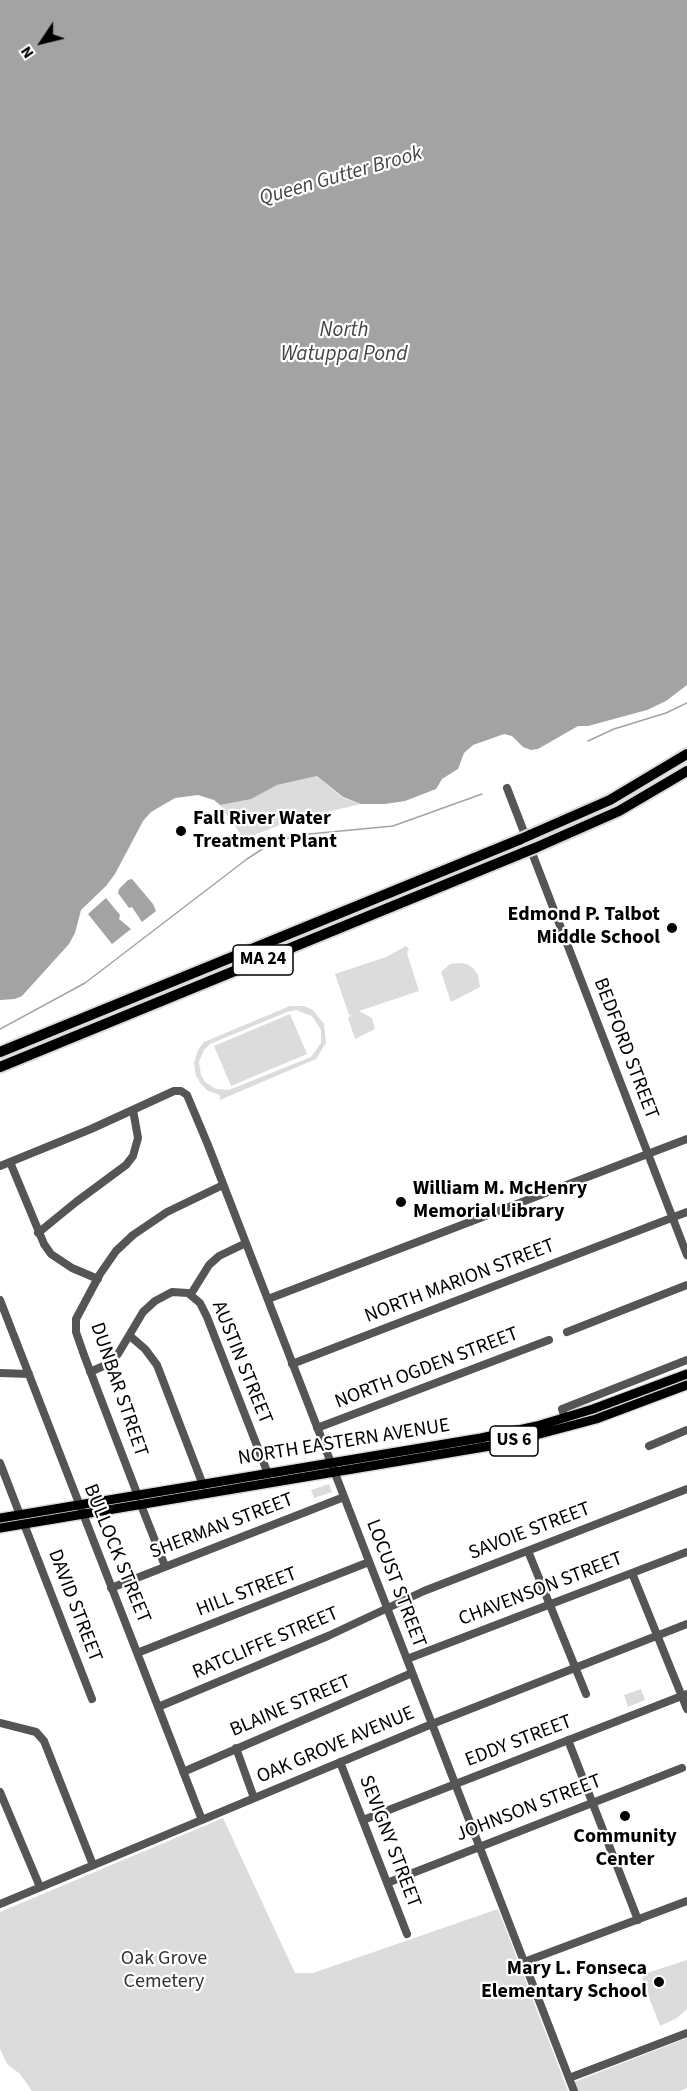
<!DOCTYPE html>
<html>
<head>
<meta charset="utf-8">
<style>
  body { margin:0 }
  #map { position:relative; width:687px; height:2091px; overflow:hidden; background:#fff; font-family:"Source Sans 3",sans-serif }
  canvas { display:block }
  .north { position:absolute; left:12px; top:12px; width:60px; height:60px; -webkit-text-stroke:4px #fff; paint-order:stroke; rotate:235deg; font-size:16px; font-weight:700; line-height:24px; text-align:center; color:#000 }
  .north::after { content:''; display:block; margin:auto; width:21px; height:27px; background:#000; clip-path:polygon(50% 0,100% 100%,50% 72%,0 100%) }
</style>
</head>
<body>
<div id="map">
<canvas width="687" height="2091"></canvas>
<div class="north">N</div>
</div>
<script>
const ctx = document.querySelector('canvas').getContext('2d');
ctx.lineJoin = 'round';
function fillPath(path, color) { ctx.fillStyle = color; ctx.fill(path, 'evenodd'); }
const shape = rows => new Path2D(rows.map(r => 'M' + r).join(''));
function trace(path, color, width, dash) { ctx.strokeStyle = color; ctx.lineWidth = width; ctx.lineCap = dash ? 'butt' : 'round'; ctx.setLineDash(dash || []); ctx.stroke(path); }
function drawText(font, color, halo, rows, align = 'center') {
  ctx.font = font + ' "Source Sans 3",sans-serif'; ctx.lineWidth = 4.5; ctx.setLineDash([]); ctx.textBaseline = 'middle'; ctx.strokeStyle = halo; ctx.fillStyle = color; for (const [text, x, y, turn = 0] of rows) {
    ctx.save(); ctx.translate(x, y); ctx.rotate((+turn || 0) * Math.PI / 180); ctx.textAlign = isNaN(turn) ? turn : align; if (halo) ctx.strokeText(text, 0, 0); ctx.fillText(text, 0, 0); ctx.restore();
  }
}
fillPath(shape([
  [317,776,343,798,361,804,293,820,244,839,220,805,254,797,277,785],
  [406,946,409,949,407,953,419,991,359,1011,372,1018,375,1029,355,1039,348,1018,352,1014,349,1015,335,974,386,957],
  [459,963,467,964,474,969,478,975,480,987,451,1002,441,972,450,964],
  [290,1006,304,1006,313,1010,324,1024,326,1043,316,1059,220,1100,220,1095,208,1091,201,1084,196,1076,194,1063,198,1050,204,1042],
  [296,1010,312,1016,321,1030,321,1043,311,1057,229,1090,216,1089,205,1082,201,1075,199,1062,204,1050,210,1044,287,1012],
  [290,1014,307,1054,231,1086,214,1046],
  [329,1484,332,1492,314,1498,311,1490],
  [641,1689,645,1700,628,1707,624,1695],
  [223,1818,295,1973,313,1973,498,1909,568,2091,32,2091,20,2074,7,2064,0,2049,0,1912],
  [687,1960,687,2009,677,2018,660,2026,642,1979,644,1974],
  [687,2038,687,2088,680,2091,578,2091,574,2082]
]), '#dcdcdc');
fillPath(shape([
  [0,0,687,0,687,685,666,701,647,710,588,726,578,726,538,749,531,750,523,747,512,736,504,734,473,745,464,753,458,769,442,779,436,789,405,801,385,804,361,804,343,797,317,776,277,785,251,799,220,805,214,800,198,795,175,798,151,812,143,821,115,874,106,886,81,910,75,933,69,944,22,996,15,999,0,1000],
  [132,879,153,904,156,911,142,922,132,907,129,908,118,893,119,889,128,880],
  [106,898,120,915,119,919,131,929,112,944,88,914]
]), '#a3a3a3');
trace(shape([
  [588,741,614,729,666,713,687,703],
  [0,1029,85,983,247,859,270,844,299,835,393,826,482,794]
]), '#a3a3a3', 1.5);
const major = shape([
  [0,1518,481,1438,537,1426,593,1409,687,1374],
  [0,1528,502,1444,596,1419,687,1385]
]);
const highway = shape([
  [530,835,610,800,687,754],
  [535,848,619,811,687,771],
  [0,1052,521,839],
  [0,1067,525,852]
]);
trace(major, '#dbdbdb', 12);
trace(highway, '#dbdbdb', 14);
trace(shape([
  [507,788,687,1255],
  [10,1162,44,1244,51,1254,72,1268,98,1279],
  [0,1166,91,1129,174,1091,181,1091,187,1095,208,1145,574,2091],
  [38,1233,76,1202,126,1165,133,1156,138,1138,133,1110],
  [191,1294,209,1265,219,1256,246,1243],
  [268,1299,687,1139],
  [0,1300,202,1820],
  [567,1332,687,1285],
  [130,1336,145,1349,157,1365,203,1485],
  [292,1364,687,1212],
  [90,1372,108,1364,118,1354,143,1312,155,1301,172,1292,188,1293,200,1303,207,1317,268,1474],
  [0,1373,29,1374],
  [565,1418,562,1409,687,1360],
  [317,1428,549,1340],
  [649,1446,687,1430],
  [0,1463,20,1515],
  [138,1496,84,1355,76,1332,76,1319,100,1274,116,1251,133,1235,167,1212,223,1185],
  [141,1505,165,1566],
  [24,1524,92,1699],
  [528,1551,586,1694],
  [632,1573,687,1709],
  [111,1588,344,1497],
  [137,1653,369,1562],
  [407,1659,687,1552],
  [158,1707,328,1636,424,1591,687,1489],
  [0,1723,36,1732,44,1741,93,1865],
  [568,1740,638,1920],
  [236,1748,254,1798],
  [340,1762,407,1934],
  [183,1772,412,1673],
  [0,1792,40,1887],
  [363,1820,687,1694],
  [387,1883,682,1768],
  [0,1904,432,1724,687,1624],
  [524,1962,687,1901],
  [569,2078,687,2033]
]), '#555', 8);
trace(major, '#000', 9);
trace(highway, '#000', 10);
const highwayBridge = shape([
  [521,839,530,835],
  [525,852,535,848]
]);
trace(highwayBridge, '#dbdbdb', 14, []);
trace(highwayBridge, '#000', 10);
for (const [x, y, r, color] of [
  [181,831,6,"#000"],
  [672,928,6,"#000"],
  [401,1202,6,"#000"],
  [625,1816,6,"#000"],
  [659,1982,6,"#000"]
]) { const dot = new Path2D(); dot.arc(x, y, r, 0, 2 * Math.PI); ctx.fillStyle = color; ctx.fill(dot); trace(dot, '#fff', 2); }
for (const [x, y, w] of [
  [263,960,60],
  [514,1441,48]
]) { const box = new Path2D(); box.roundRect(x - w / 2, y - 15, w, 30, 4.5); ctx.fillStyle = '#fff'; ctx.fill(box); trace(box, '#000', 1.5); }
drawText('bold 18px', '#000', null, [
  ["MA 24",263,960],
  ["US 6",514,1441]
]);
drawText('bold 20px', '#000', '#fff', [
  ["Fall River Water",193,820],
  ["Treatment Plant",193,843],
  ["Edmond P. Talbot",660,916,"right"],
  ["Middle School",660,939,"right"],
  ["William M. McHenry",413,1190],
  ["Memorial Library",413,1213],
  ["Community",625,1838,"center"],
  ["Center",625,1861,"center"],
  ["Mary L. Fonseca",647,1970,"right"],
  ["Elementary School",647,1993,"right"]
], 'left');
drawText('20px', '#000', '#fff', [
  ["BEDFORD STREET",625,1049,69],
  ["NORTH MARION STREET",460,1282,-21],
  ["AUSTIN STREET",241,1363,68],
  ["NORTH OGDEN STREET",427,1369,-21],
  ["DUNBAR STREET",118,1390,71],
  ["NORTH EASTERN AVENUE",344,1443,-9],
  ["SHERMAN STREET",222,1527,-21],
  ["SAVOIE STREET",530,1532,-21],
  ["BULLOCK STREET",116,1554,68],
  ["LOCUST STREET",395,1584,69],
  ["CHAVENSON STREET",541,1590,-21],
  ["HILL STREET",247,1593,-21],
  ["DAVID STREET",74,1606,69],
  ["RATCLIFFE STREET",266,1644,-23],
  ["BLAINE STREET",291,1707,-23],
  ["EDDY STREET",519,1742,-21],
  ["OAK GROVE AVENUE",336,1746,-23],
  ["JOHNSON STREET",529,1809,-21],
  ["SEVIGNY STREET",389,1842,69]
]);
drawText('20px', '#333', '#fff', [
  ["Oak Grove",164,1960],
  ["Cemetery",164,1983]
]);
drawText('italic 21px', '#444', '#fff', [
  ["Queen Gutter Brook",341,177,-16],
  ["North",344,331],
  ["Watuppa Pond",344,355]
]);
</script>
</body>
</html>
